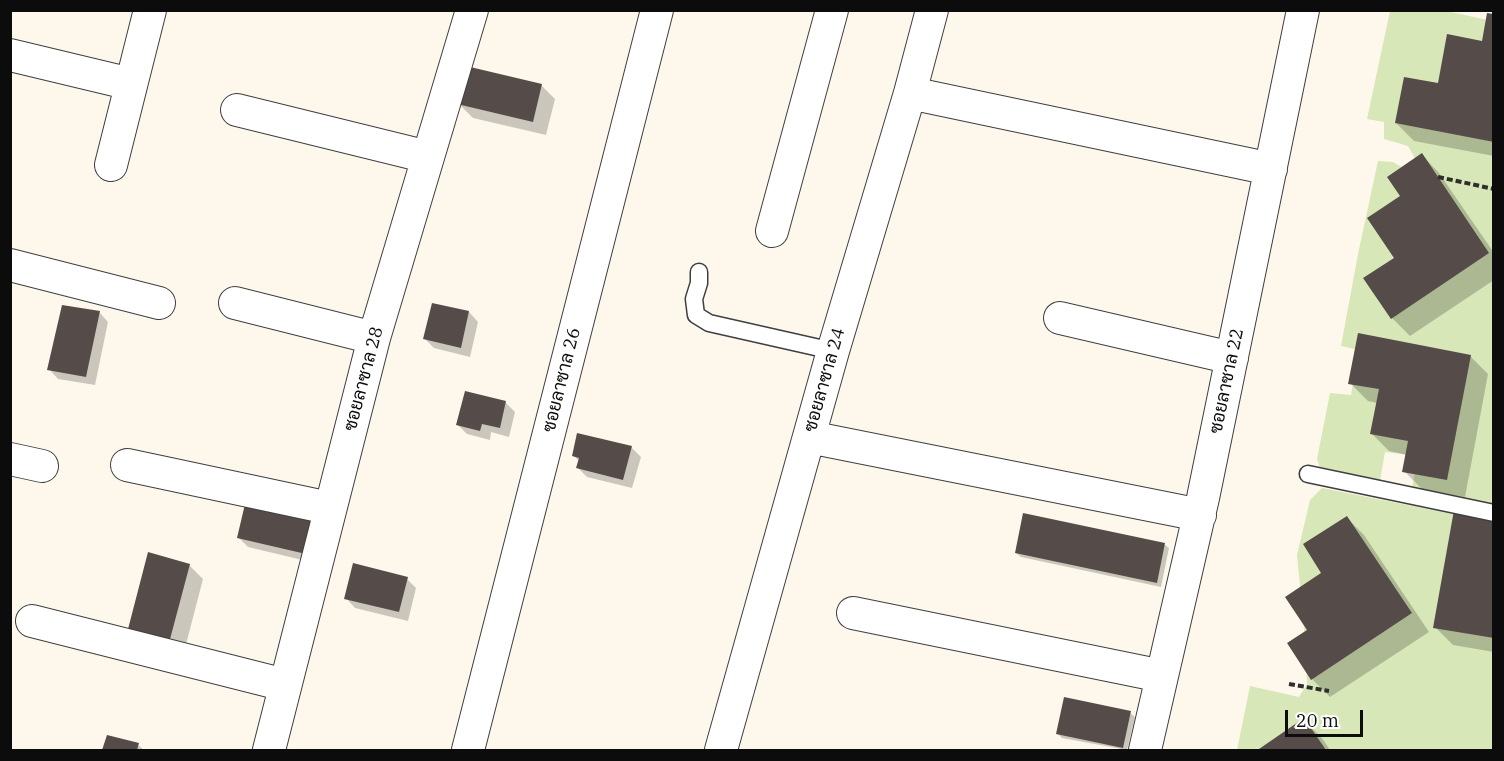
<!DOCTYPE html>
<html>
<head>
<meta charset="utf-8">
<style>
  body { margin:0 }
  #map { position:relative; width:1504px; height:761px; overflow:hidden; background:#fef8ec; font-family:"IBM Plex Serif",serif }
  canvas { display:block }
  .frame { position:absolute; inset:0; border:12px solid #0c0c0c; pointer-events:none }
  .scale { position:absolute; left:1285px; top:710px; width:78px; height:27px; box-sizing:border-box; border:3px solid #0c0c0c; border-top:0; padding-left:8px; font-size:18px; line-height:21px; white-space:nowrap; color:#0c0c0c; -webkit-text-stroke:4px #fff; paint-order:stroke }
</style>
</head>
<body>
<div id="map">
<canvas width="1504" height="761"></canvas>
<div class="frame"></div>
<div class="scale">20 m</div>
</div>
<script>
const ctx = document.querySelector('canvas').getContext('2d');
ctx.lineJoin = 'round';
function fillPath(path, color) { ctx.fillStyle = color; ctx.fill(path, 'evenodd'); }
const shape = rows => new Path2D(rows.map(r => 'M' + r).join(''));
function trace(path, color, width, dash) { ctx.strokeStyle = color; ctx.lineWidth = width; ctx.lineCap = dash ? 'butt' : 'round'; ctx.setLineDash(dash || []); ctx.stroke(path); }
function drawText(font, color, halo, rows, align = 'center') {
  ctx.font = font + ' "IBM Plex Serif",Sarabun,serif'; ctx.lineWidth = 6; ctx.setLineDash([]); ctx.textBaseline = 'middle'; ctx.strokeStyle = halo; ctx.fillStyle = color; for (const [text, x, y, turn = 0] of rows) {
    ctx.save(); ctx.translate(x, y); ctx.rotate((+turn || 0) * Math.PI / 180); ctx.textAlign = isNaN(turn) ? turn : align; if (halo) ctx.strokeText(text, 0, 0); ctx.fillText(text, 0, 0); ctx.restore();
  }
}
fillPath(shape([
  [1390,11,1446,11,1493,21,1493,505,1412,488,1418,456,1385,452,1380,481,1320,468,1317,459,1330,393,1351,395,1359,350,1341,346,1358,254,1378,161,1393,162,1405,169,1417,162,1408,146,1384,139,1384,122,1367,119],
  [1322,488,1493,522,1493,750,1237,750,1250,686,1299,697,1307,684,1305,639,1297,555,1310,500]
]), '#d7e7b7');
fillPath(shape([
  [1494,16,1494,156,1414,141,1396,123,1483,43],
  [541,85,555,99,546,135,473,118,459,104],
  [1422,155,1439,173,1494,253,1494,280,1410,336,1392,318,1402,197],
  [433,304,469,312,478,322,470,357,434,348,425,339],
  [99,312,108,322,95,385,58,379,49,369],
  [1470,356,1488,374,1465,497,1422,489,1404,471,1407,455,1389,451,1371,433,1377,403,1368,401,1350,383],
  [466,393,506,403,515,412,509,437,491,432,490,440,467,434,458,425],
  [631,447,641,457,632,488,587,477,577,467,579,461,574,456],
  [246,506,315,563,248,547,238,537],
  [1347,518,1364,535,1429,632,1330,697,1312,679,1324,573],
  [1494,519,1494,652,1453,645,1435,627],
  [1164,544,1169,548,1161,587,1021,557,1016,553],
  [189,565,203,579,183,656,142,647],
  [407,579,416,588,408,621,355,608,346,598],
  [1130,713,1135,717,1127,750,1062,738,1058,734],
  [1304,720,1322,738,1330,750,1261,749],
  [108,737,138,745,144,750,104,750]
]), '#0003');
fillPath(shape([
  [1487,13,1494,14,1494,142,1395,123,1404,77,1438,83,1447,34,1482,41],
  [466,66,542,84,533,122,457,104],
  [1422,153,1489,253,1391,319,1363,278,1394,258,1367,218,1400,196,1387,177],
  [432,303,469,311,461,348,423,339],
  [62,305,100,311,86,377,47,370],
  [1358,333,1471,355,1447,480,1402,472,1408,441,1370,434,1379,389,1348,384],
  [465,391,506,401,500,428,482,424,480,431,456,425],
  [577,433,632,446,623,480,576,468,579,458,572,456],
  [245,504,315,521,306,554,237,538],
  [1454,510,1494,517,1494,638,1433,628],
  [1023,513,1165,543,1157,583,1015,553],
  [1347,516,1412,613,1311,680,1287,643,1307,630,1285,597,1321,573,1303,544],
  [148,552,190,564,169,643,127,633],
  [353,563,408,577,399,612,344,599],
  [1064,697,1131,711,1123,748,1056,734],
  [1304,718,1326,750,1260,750,1259,749],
  [107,735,139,743,137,750,102,750]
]), '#554c49');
const lane = shape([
  [699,272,699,283,694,299,696,315,709,323,833,351],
  [1308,474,1494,513]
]);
const street = shape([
  [10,55,131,84],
  [910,93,1271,169],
  [237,110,428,157],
  [111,165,150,10],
  [772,231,832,10],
  [10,265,159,303],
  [235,303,374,338],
  [1060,318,1232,358],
  [809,437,1200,515],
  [10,459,42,466],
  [127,465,329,508],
  [853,613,1162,676],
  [32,621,285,685],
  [269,750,374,338,472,10],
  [468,750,657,10],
  [721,750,833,351,910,93,932,10],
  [1145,750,1203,498,1303,10]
]);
trace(lane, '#3f3f3f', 19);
trace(street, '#3f3f3f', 34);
trace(shape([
  [1438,177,1494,189],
  [1289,684,1329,691]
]), '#2e2e2e', 4, [6, 3]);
trace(lane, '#fff', 16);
trace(street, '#fff', 32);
drawText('18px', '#0c0c0c', '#fff', [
  ["ซอยลาซาล 28",364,379,-75],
  ["ซอยลาซาล 26",562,380,-76],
  ["ซอยลาซาล 24",825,380,-74],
  ["ซอยลาซาล 22",1227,381,-78]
]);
</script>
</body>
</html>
